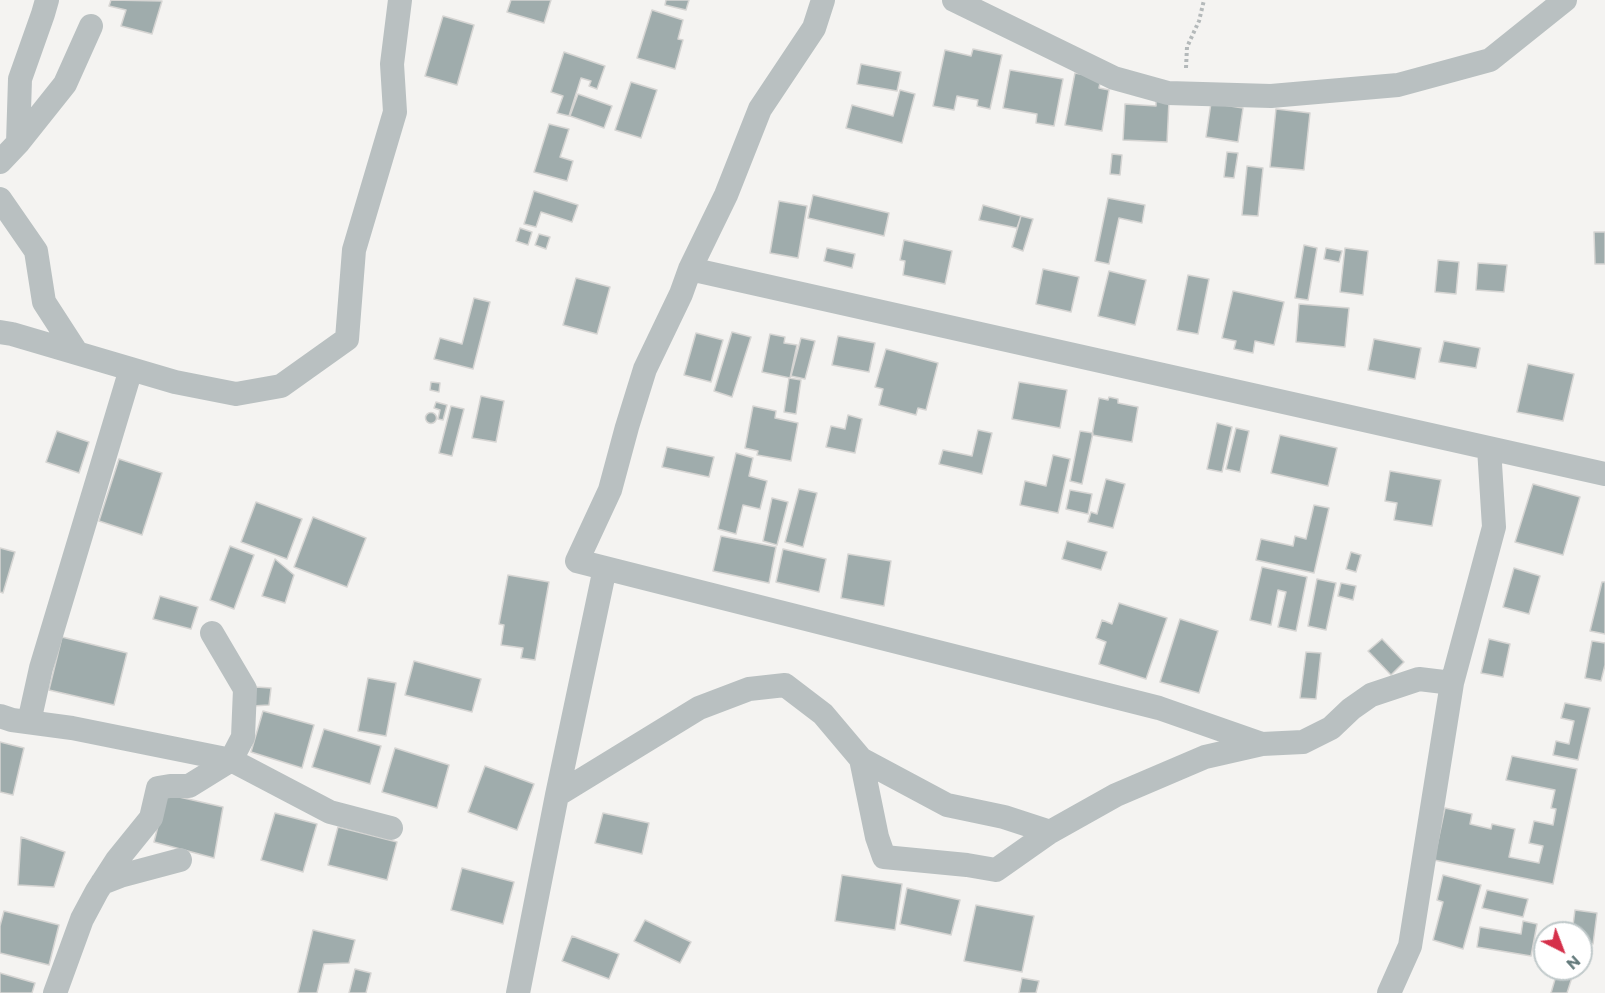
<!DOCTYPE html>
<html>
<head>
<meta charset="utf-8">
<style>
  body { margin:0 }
  #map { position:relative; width:1605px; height:993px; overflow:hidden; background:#f4f3f1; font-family:Commissioner,sans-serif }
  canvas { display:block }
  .north { position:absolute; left:1533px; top:921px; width:60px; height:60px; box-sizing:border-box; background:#fff; border:2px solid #c0c9ca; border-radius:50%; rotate:138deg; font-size:16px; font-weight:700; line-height:24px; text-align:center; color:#62797a }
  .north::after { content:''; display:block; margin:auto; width:21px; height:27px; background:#d5304a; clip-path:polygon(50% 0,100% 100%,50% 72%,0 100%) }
</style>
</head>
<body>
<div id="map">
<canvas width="1605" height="993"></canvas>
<div class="north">N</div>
</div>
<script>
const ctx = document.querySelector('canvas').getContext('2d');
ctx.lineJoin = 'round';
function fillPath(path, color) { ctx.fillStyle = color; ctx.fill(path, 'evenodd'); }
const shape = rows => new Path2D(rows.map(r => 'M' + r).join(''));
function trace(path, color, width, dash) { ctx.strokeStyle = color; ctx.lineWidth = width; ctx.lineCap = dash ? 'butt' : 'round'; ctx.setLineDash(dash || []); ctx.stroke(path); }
const building = shape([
  [111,0,162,1,152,34,121,26,126,10,109,6,111,0],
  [511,0,551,0,544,23,507,12,511,0],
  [666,0,689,0,686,10,665,5,666,0],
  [652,10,683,20,678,39,683,40,675,69,637,58,652,10],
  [443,16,474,25,457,85,425,76,443,16],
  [973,49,1002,55,990,109,977,106,978,100,957,96,954,110,933,106,945,50,971,56,973,49],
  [564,52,605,66,597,89,589,86,591,81,581,78,569,116,557,113,563,96,551,92,564,52],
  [861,64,901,72,897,91,857,84,861,64],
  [1010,70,1063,79,1054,126,1036,123,1037,114,1003,108,1010,70],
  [1075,73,1101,78,1099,88,1109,90,1102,131,1065,125,1075,73],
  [631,82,657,90,641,138,615,130,631,82],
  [900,90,915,94,902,143,846,128,852,105,893,116,900,90],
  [578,94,612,106,604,128,570,116,578,94],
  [1156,101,1169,101,1167,142,1123,140,1125,104,1156,106,1156,101],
  [1211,103,1243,108,1238,142,1206,137,1211,103],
  [1276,109,1310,113,1304,170,1270,167,1276,109],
  [549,124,569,129,560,157,573,161,567,181,534,172,549,124],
  [1227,152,1238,153,1234,178,1224,177,1227,152],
  [1112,154,1122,155,1120,175,1110,174,1112,154],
  [1247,166,1263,168,1258,216,1242,215,1247,166],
  [534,191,578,205,572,222,541,212,536,227,524,224,534,191],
  [813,195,889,213,884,236,808,218,813,195],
  [1108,198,1145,205,1142,223,1119,218,1109,264,1095,261,1108,198],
  [779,201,807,206,798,258,770,253,779,201],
  [983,205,1021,216,1017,228,979,220,983,205],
  [1021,216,1033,219,1023,251,1012,247,1021,216],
  [520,228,532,232,528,245,516,241,520,228],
  [1594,232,1605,232,1605,264,1595,264,1594,232],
  [539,234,550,237,546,249,535,245,539,234],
  [904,240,952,251,945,284,903,275,905,261,900,260,904,240],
  [1304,245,1317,248,1308,300,1295,298,1304,245],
  [827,248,855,254,852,268,824,261,827,248],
  [1326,248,1342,251,1339,262,1324,259,1326,248],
  [1345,248,1368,251,1363,295,1340,292,1345,248],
  [1438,260,1459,262,1456,294,1435,292,1438,260],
  [1478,263,1507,265,1504,292,1476,290,1478,263],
  [1043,269,1079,277,1071,312,1036,304,1043,269],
  [1109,271,1146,280,1135,325,1098,316,1109,271],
  [1188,275,1209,279,1198,334,1177,330,1188,275],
  [576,278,610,287,597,334,563,325,576,278],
  [1233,291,1284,302,1274,345,1255,341,1253,353,1234,349,1236,341,1222,338,1233,291],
  [474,298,490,302,473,369,434,359,440,338,462,344,474,298],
  [1299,304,1349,308,1345,347,1296,342,1299,304],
  [732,332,751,337,732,397,714,391,732,332],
  [696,333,723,340,711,382,684,375,696,333],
  [770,334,785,337,784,343,797,345,790,378,762,372,770,334],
  [838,336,875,343,869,372,832,365,838,336],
  [801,338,815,341,805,379,791,376,801,338],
  [1374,339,1421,348,1415,379,1368,370,1374,339],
  [1444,341,1480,348,1476,368,1439,362,1444,341],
  [886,349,938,363,926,410,918,408,916,415,879,405,883,389,875,387,886,349],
  [1528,364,1574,374,1563,421,1517,412,1528,364],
  [789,378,801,380,796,414,784,412,789,378],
  [431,382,440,383,439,392,430,390,431,382],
  [1019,382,1067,390,1060,428,1012,419,1019,382],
  [481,396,504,401,496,442,472,438,481,396],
  [1109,397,1118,399,1118,403,1138,407,1132,442,1092,435,1099,398,1108,400,1109,397],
  [436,402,447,405,443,420,438,419,440,410,434,408,436,402],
  [451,406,464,409,452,456,439,453,451,406],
  [753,406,776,411,775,418,798,423,791,461,757,455,758,451,745,448,753,406],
  '425.5 418a5.5 5.5 0 1 1 11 0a5.5 5.5 0 1 1-11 0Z',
  [848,415,862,419,855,453,826,447,831,426,845,429,848,415],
  [1217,423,1232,427,1222,472,1207,469,1217,423],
  [1236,428,1249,431,1240,472,1226,469,1236,428],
  [978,430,992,433,982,474,939,464,943,450,972,456,978,430],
  [57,431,89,442,79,473,46,462,57,431],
  [1080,431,1093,433,1082,484,1070,481,1080,431],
  [1280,435,1337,448,1328,486,1271,473,1280,435],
  [667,447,714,457,709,477,662,467,667,447],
  [736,453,753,458,749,476,767,481,760,509,743,505,736,534,718,529,736,453],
  [1053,455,1070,459,1058,513,1020,505,1025,481,1046,486,1053,455],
  [119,459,162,473,142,535,99,521,119,459],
  [1390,471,1441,480,1432,526,1394,520,1397,503,1385,501,1390,471],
  [1106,479,1125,484,1113,528,1088,522,1091,512,1097,514,1106,479],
  [1533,484,1580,497,1563,555,1515,542,1533,484],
  [799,489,817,493,803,547,785,542,799,489],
  [1070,490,1092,494,1088,514,1066,509,1070,490],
  [772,498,788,502,777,545,763,541,772,498],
  [256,502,302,519,287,559,241,542,256,502],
  [1314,505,1329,508,1314,573,1256,560,1261,539,1293,546,1295,536,1306,539,1314,505],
  [313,517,366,538,347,587,294,567,313,517],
  [721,536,776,547,769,583,713,571,721,536],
  [1067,541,1107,552,1101,570,1062,559,1067,541],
  [230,546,254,555,234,609,210,600,230,546],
  [0,548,15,552,3,593,0,592,0,548],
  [783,549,826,559,819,592,776,582,783,549],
  [1351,552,1361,555,1356,572,1346,569,1351,552],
  [848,554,891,561,884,606,841,598,848,554],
  [275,559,294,575,285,603,262,596,275,559],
  [1262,567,1307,577,1296,631,1278,627,1286,592,1278,590,1271,625,1250,620,1262,567],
  [1514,568,1540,576,1529,614,1503,607,1514,568],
  [508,575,549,582,535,660,521,658,523,648,501,645,504,625,499,624,508,575],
  [1317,579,1336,583,1326,630,1308,626,1317,579],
  [1602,582,1605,582,1605,634,1590,631,1602,582],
  [1341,583,1356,586,1353,600,1338,596,1341,583],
  [160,596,198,607,191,629,153,619,160,596],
  [1119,603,1167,618,1146,679,1099,664,1106,642,1096,638,1102,620,1112,624,1119,603],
  [1180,619,1218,631,1199,693,1160,682,1180,619],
  [62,637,127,653,114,705,49,690,62,637],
  [1382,639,1404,662,1391,675,1368,651,1382,639],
  [1489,639,1510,644,1503,677,1481,673,1489,639],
  [1592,641,1605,643,1605,665,1601,681,1585,678,1592,641],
  [1306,652,1321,653,1316,699,1300,698,1306,652],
  [414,661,481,679,472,712,405,695,414,661],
  [368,678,396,683,386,736,358,731,368,678],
  [256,687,271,688,269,705,252,706,256,687],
  [1565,703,1590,708,1578,760,1553,755,1556,741,1569,744,1574,721,1561,718,1565,703],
  [263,711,314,725,302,768,251,752,263,711],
  [324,729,381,746,370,784,312,767,324,729],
  [0,742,24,748,13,795,0,792,0,742],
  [395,748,449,765,437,808,382,792,395,748],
  [1512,756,1577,769,1553,884,1434,860,1445,808,1472,814,1470,824,1491,829,1492,824,1515,829,1509,857,1539,863,1543,846,1529,843,1534,821,1553,825,1556,809,1551,808,1555,790,1506,780,1512,756],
  [485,766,534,784,517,830,468,812,485,766],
  [166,794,223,807,214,858,154,842,166,794],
  [275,813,317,824,303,872,261,860,275,813],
  [603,813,649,823,642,854,595,843,603,813],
  [338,827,397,842,387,880,328,865,338,827],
  [21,837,65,852,54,887,18,885,21,837],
  [462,868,514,882,503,924,451,910,462,868],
  [842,875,902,884,895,930,835,921,842,875],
  [1443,875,1481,885,1463,949,1433,940,1443,902,1437,900,1443,875],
  [907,888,960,900,951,935,900,924,907,888],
  [1487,890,1528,899,1523,917,1482,908,1487,890],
  [976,905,1034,916,1022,972,964,961,976,905],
  [1575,910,1597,913,1593,944,1581,942,1581,933,1572,933,1575,910],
  [4,911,59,925,49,965,0,953,0,926,4,911],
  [645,920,691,942,680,963,634,941,645,920],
  [1523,921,1537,924,1531,956,1477,947,1480,927,1521,934,1523,921],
  [313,930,355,940,349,963,324,964,317,993,298,993,313,930],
  [572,936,619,954,609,979,562,961,572,936],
  [355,969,371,973,366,993,349,993,355,969],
  [1558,969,1574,971,1567,993,1551,993,1558,969],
  [0,973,35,983,32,993,0,993,0,973],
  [1022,978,1039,981,1036,993,1019,993,1022,978]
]);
fillPath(building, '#9facac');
trace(building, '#d6d5d3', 1.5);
trace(shape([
  [1186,68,1187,47,1199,21,1204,0]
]), '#b4b9ba', 4, [3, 3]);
trace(shape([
  [823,0,814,28,760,109,726,195,690,269,681,294,645,369,627,427,610,490,577,561,1159,708,1262,744,1303,742,1331,728,1351,709,1371,695,1419,679,1452,683],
  [954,0,1114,78,1168,93,1271,96,1398,85,1490,60,1565,0],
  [18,143,20,79,43,14,47,0],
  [0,162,18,143,65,84,91,26],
  [0,199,36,251,44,302,77,353],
  [690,269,1605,474],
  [0,332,12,334,175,382,236,394,281,386,347,339,354,250,395,112,392,64,400,0],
  [0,716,12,720,72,728,231,760,330,812,391,828],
  [29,722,41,668,131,369],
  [861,759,877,837,884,857,967,865,996,870,1050,832],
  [557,795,699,708,749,689,785,685,823,714,861,759,947,805,1004,817,1050,832,1116,795,1205,757,1262,744],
  [102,883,120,876,180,860],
  [55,993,82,919,97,891,117,860,151,818,158,788,170,786,189,786,231,760,243,737,245,689,212,633],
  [518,993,557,795,605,568],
  [1389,993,1410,946,1452,683,1494,527,1489,448]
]), '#b9c0c1', 24);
</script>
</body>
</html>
